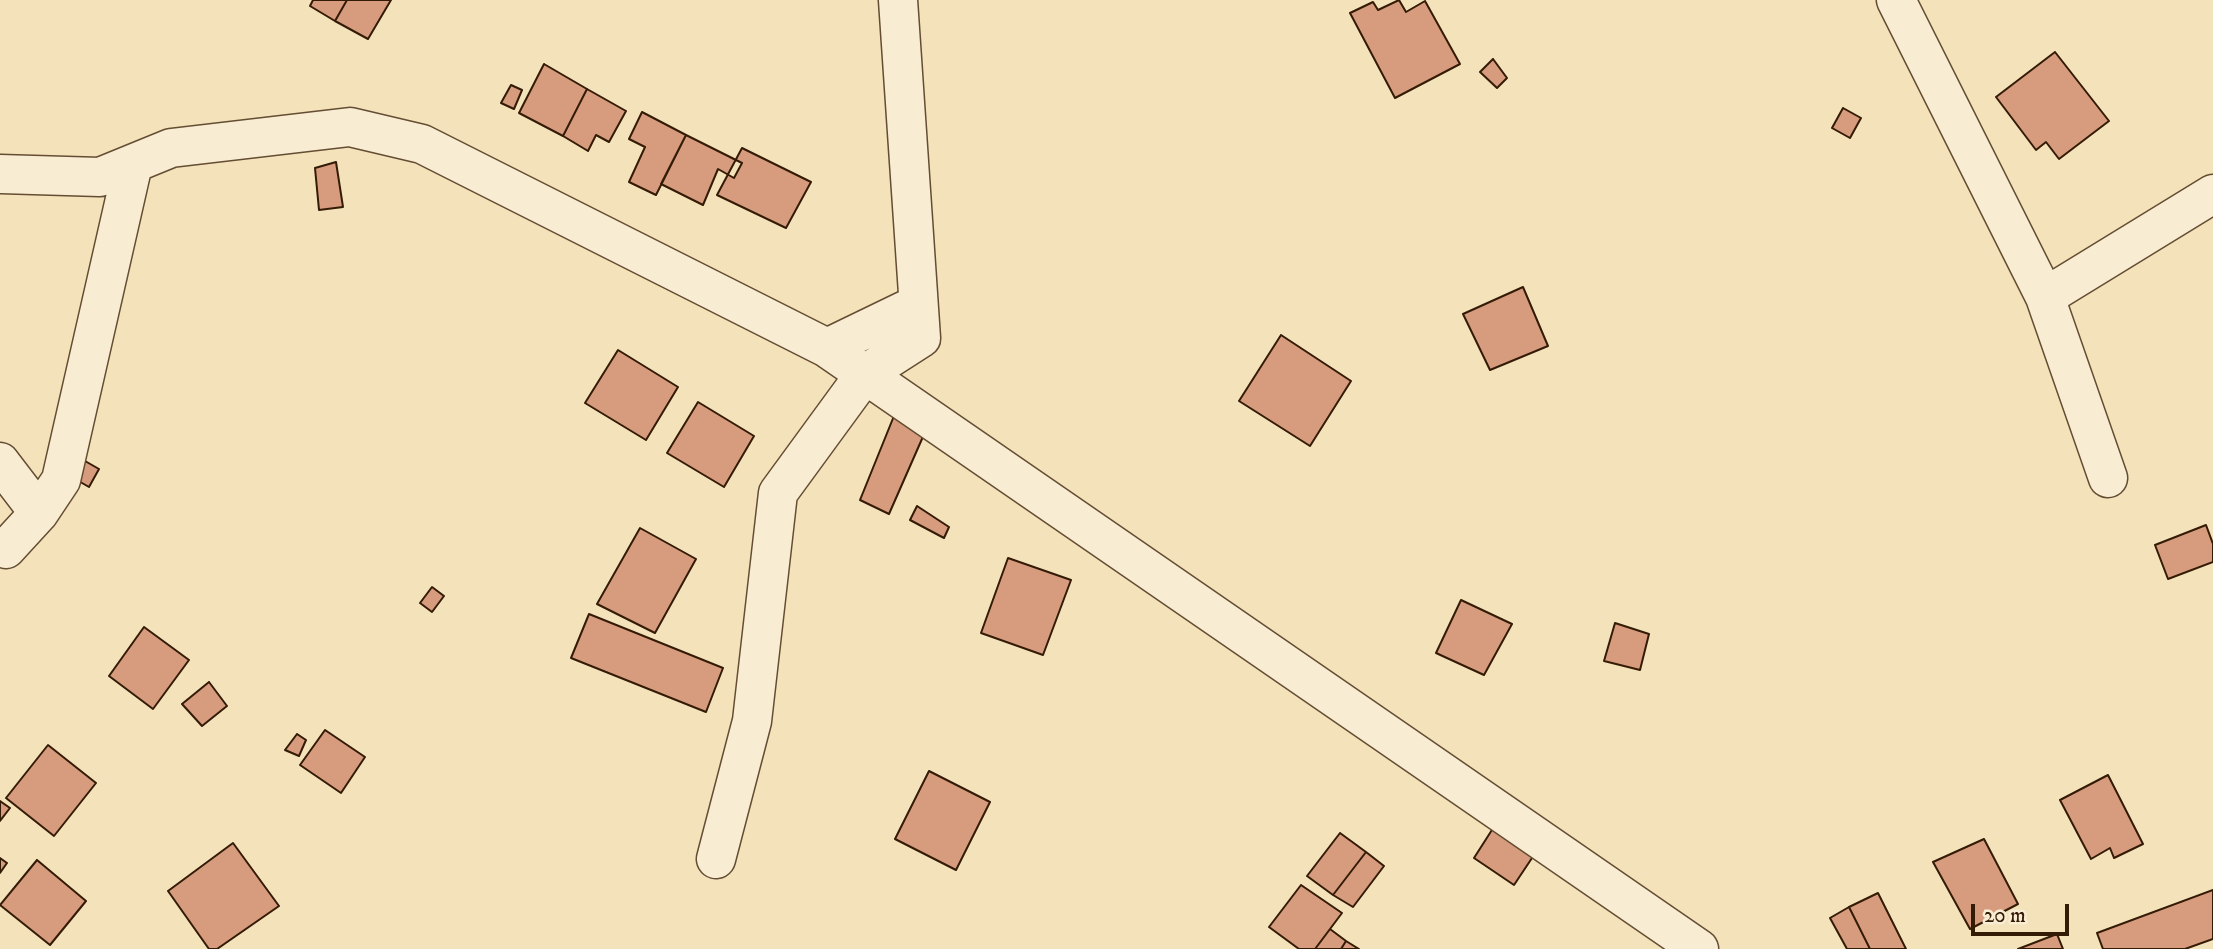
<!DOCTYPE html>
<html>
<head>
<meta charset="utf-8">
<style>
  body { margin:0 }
  #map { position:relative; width:2213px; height:949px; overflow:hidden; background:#f4e2ba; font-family:"IM FELL DW Pica",serif }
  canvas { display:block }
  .scale { position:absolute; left:1971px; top:904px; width:98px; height:32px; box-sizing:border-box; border:4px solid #341b06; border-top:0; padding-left:9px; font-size:21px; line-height:24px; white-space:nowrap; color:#341b06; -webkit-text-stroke:5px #f8ecd2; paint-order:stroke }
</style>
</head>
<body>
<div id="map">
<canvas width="2213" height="949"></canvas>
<div class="scale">20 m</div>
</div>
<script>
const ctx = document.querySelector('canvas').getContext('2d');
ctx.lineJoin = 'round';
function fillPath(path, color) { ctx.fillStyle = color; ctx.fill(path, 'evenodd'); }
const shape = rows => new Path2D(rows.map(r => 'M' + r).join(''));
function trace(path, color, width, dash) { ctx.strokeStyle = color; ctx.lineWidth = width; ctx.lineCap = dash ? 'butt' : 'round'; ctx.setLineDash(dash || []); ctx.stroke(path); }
const building = shape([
  [313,0,347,0,335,21,310,6,313,0],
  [347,0,391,0,368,39,335,21,347,0],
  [1399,0,1406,12,1425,1,1460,64,1395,98,1350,13,1373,2,1378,10,1399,0],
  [2055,52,2109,121,2059,159,2046,142,2036,150,1996,97,2055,52],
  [1493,59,1507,78,1497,88,1480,72,1493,59],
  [544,64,587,89,563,136,519,113,544,64],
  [511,85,522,90,514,109,501,103,511,85],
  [587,89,626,111,609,142,596,135,588,151,563,136,587,89],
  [1843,108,1861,118,1850,138,1832,128,1843,108],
  [642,112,686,135,656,195,629,182,645,147,629,139,642,112],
  [686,135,742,163,734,178,718,169,703,205,661,184,686,135],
  [742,148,811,182,786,228,717,195,742,148],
  [336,162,343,207,319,210,315,168,336,162],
  [1523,287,1548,346,1490,370,1463,314,1523,287],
  [1281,335,1351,381,1310,446,1239,401,1281,335],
  [618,350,678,387,646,440,585,403,618,350],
  [698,402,754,436,724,487,667,453,698,402],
  [898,406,929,423,889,514,860,500,898,406],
  [78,457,99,469,89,487,68,475,78,457],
  [917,506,949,527,944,538,910,520,917,506],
  [2206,525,2213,544,2213,562,2168,579,2155,545,2206,525],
  [640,528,696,559,655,633,597,604,640,528],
  [1008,558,1071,580,1043,655,981,633,1008,558],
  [432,587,444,596,432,612,420,603,432,587],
  [1461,600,1512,624,1484,675,1436,653,1461,600],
  [589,614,723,668,706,712,571,658,589,614],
  [1615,623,1649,634,1640,670,1604,661,1615,623],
  [144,627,189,660,153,709,109,676,144,627],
  [209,682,227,706,202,726,182,704,209,682],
  [325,730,365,757,341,793,300,765,325,730],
  [297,734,306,740,299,756,285,750,297,734],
  [48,745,96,783,54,836,6,798,48,745],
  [929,771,990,802,956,870,895,839,929,771],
  [2108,775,2143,844,2114,858,2110,848,2091,859,2060,800,2108,775],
  [0,801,10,808,0,821,0,801],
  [1497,822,1538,849,1514,885,1474,858,1497,822],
  [1340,833,1366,852,1333,895,1307,876,1340,833],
  [1984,839,2018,904,1970,929,1933,862,1984,839],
  [233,843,279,906,217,949,209,949,168,891,233,843],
  [1366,852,1384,866,1353,907,1333,895,1366,852],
  [0,858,7,863,0,873,0,858],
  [37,860,86,901,50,945,0,905,37,860],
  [1301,885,1342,913,1315,949,1299,949,1269,927,1301,885],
  [2213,890,2213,939,2185,949,2103,949,2097,933,2213,890],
  [1878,893,1906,949,1870,949,1849,907,1878,893],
  [1849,907,1870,949,1847,949,1830,918,1849,907],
  [1330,929,1346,941,1341,949,1315,949,1330,929],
  [2057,934,2063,949,2018,949,2057,934],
  [1346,941,1359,949,1341,949,1346,941]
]);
fillPath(building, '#d79b7e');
trace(building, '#341b06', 2);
const minor = shape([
  [1896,0,2045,297,2108,478],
  [0,174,100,177,171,148,350,127,422,144,827,348,1699,949],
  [2045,297,2213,194],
  [827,348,918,304],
  [0,462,39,513],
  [6,549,39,513,61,480,133,164],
  [716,859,752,721,778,493,865,374,921,338,898,0]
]);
trace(minor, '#644d33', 41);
trace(minor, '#f8ecd2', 38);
</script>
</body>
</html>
